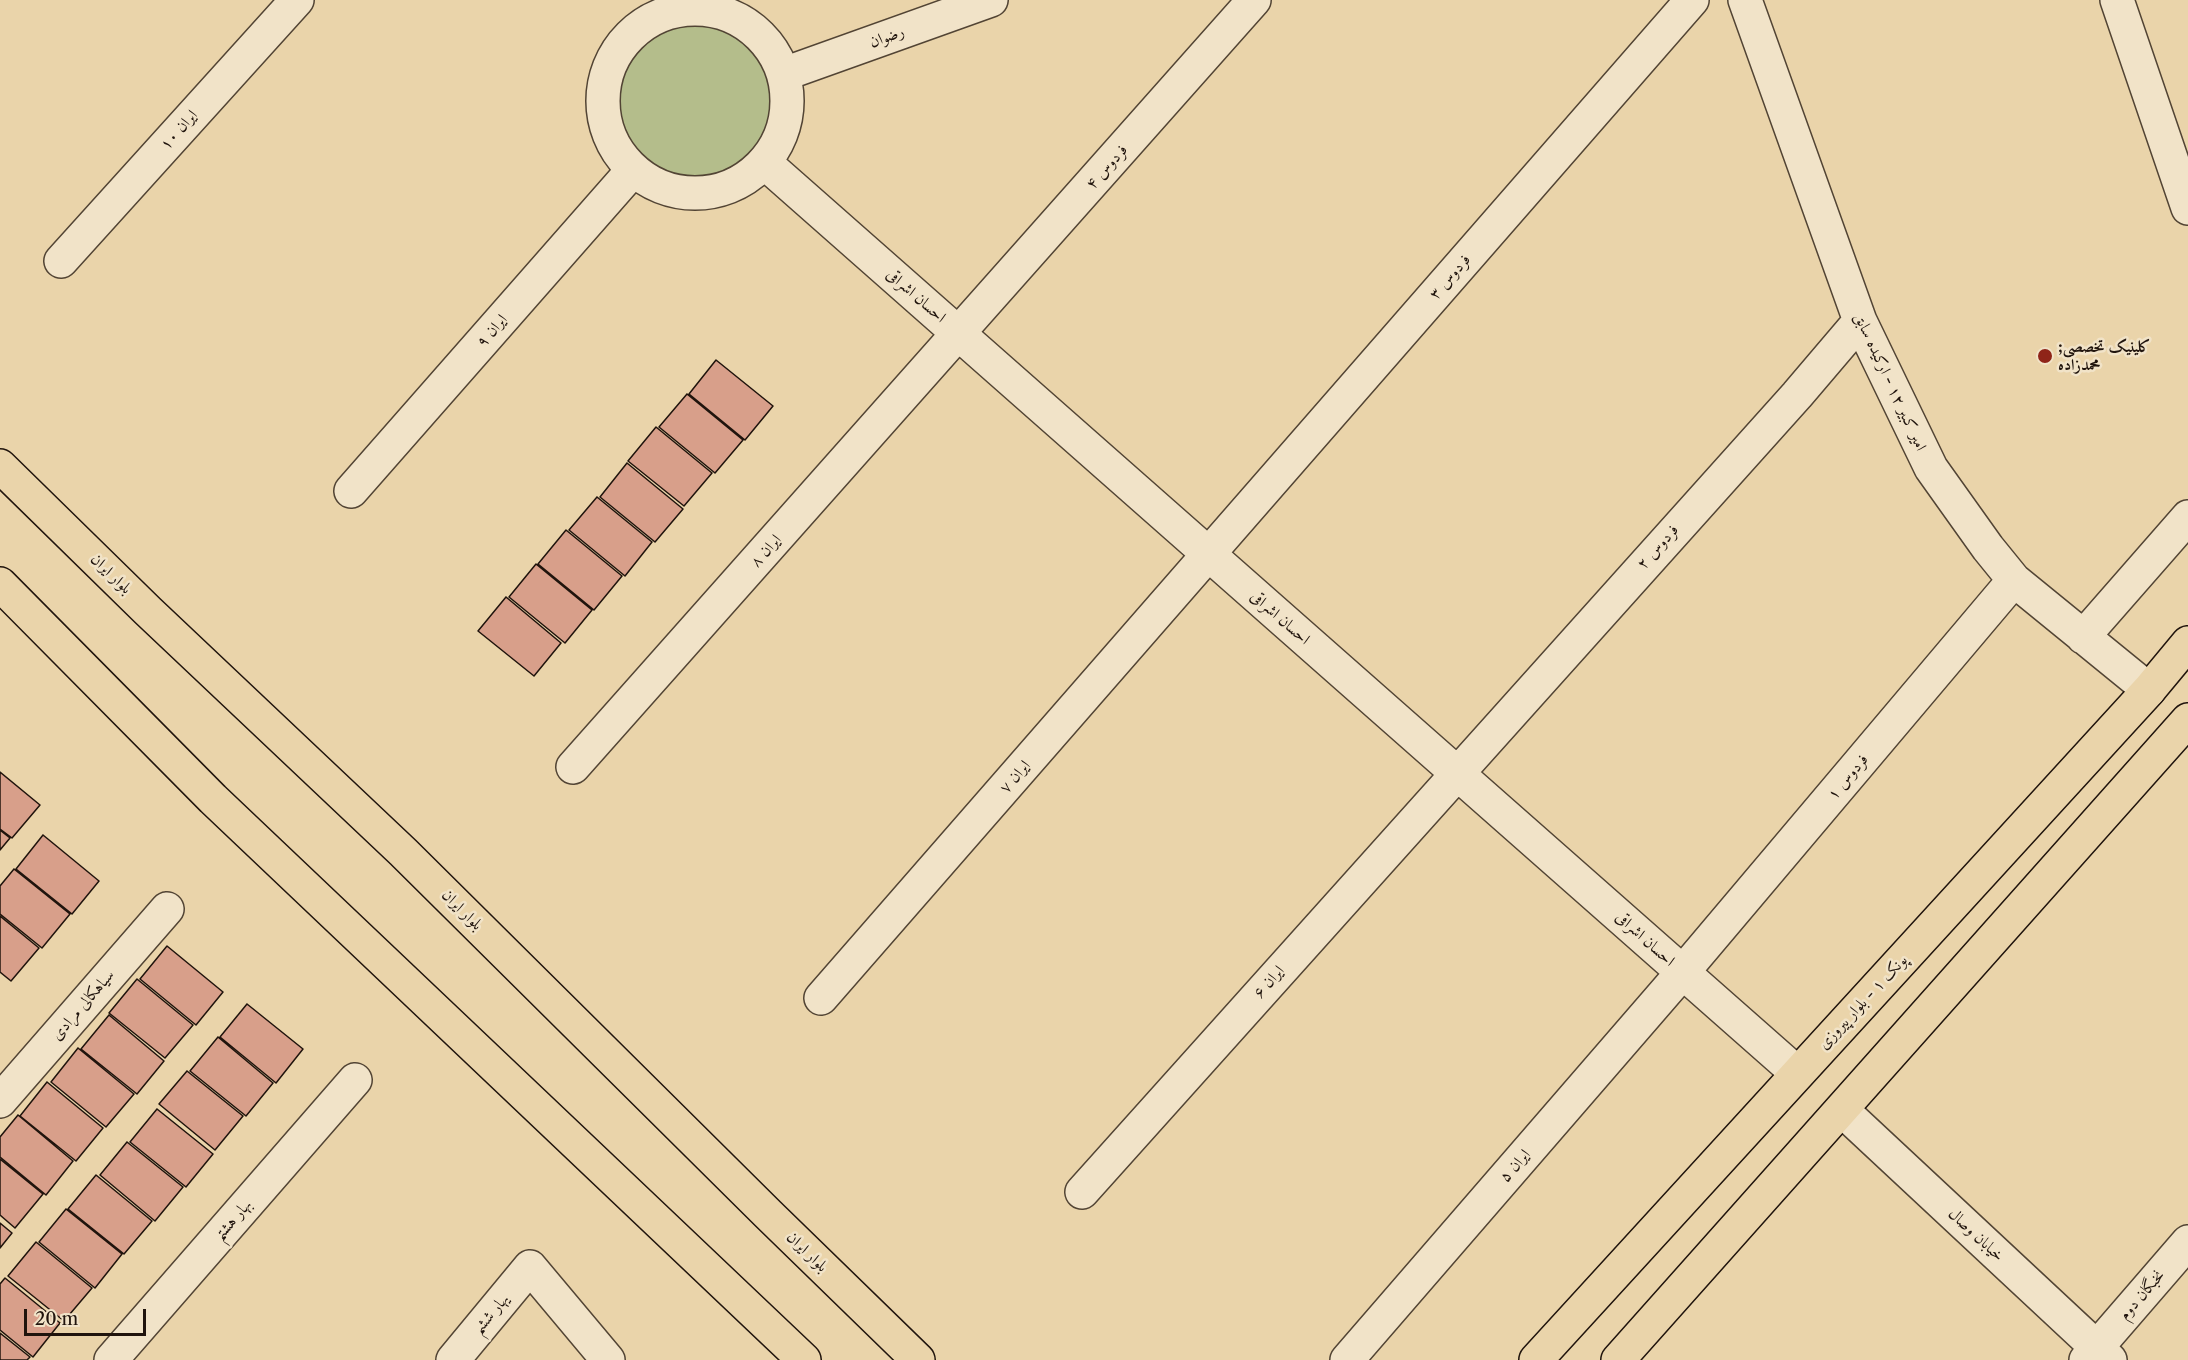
<!DOCTYPE html>
<html>
<head>
<meta charset="utf-8">
<style>
  body { margin:0 }
  #map { position:relative; width:2188px; height:1360px; overflow:hidden; background:#ead4aa; font-family:"Libre Caslon Text",serif }
  canvas { display:block }
  .scale { position:absolute; left:24px; top:1309px; width:122px; height:27px; box-sizing:border-box; border:3px solid #20140d; border-top:0; padding-left:8px; font-size:18px; line-height:21px; white-space:nowrap; color:#20140d; -webkit-text-stroke:4px #f1e3c8; paint-order:stroke }
</style>
</head>
<body>
<div id="map">
<canvas width="2188" height="1360"></canvas>
<div class="scale">20 m</div>
</div>
<script>
const ctx = document.querySelector('canvas').getContext('2d');
ctx.lineJoin = 'round';
function fillPath(path, color) { ctx.fillStyle = color; ctx.fill(path, 'evenodd'); }
const shape = rows => new Path2D(rows.map(r => 'M' + r).join(''));
function trace(path, color, width, dash) { ctx.strokeStyle = color; ctx.lineWidth = width; ctx.lineCap = dash ? 'butt' : 'round'; ctx.setLineDash(dash || []); ctx.stroke(path); }
function drawText(font, color, halo, rows, align = 'center') {
  ctx.font = font + ' "Libre Caslon Text",Amiri,serif'; ctx.lineWidth = 5; ctx.setLineDash([]); ctx.textBaseline = 'middle'; ctx.strokeStyle = halo; ctx.fillStyle = color; for (const [text, x, y, turn = 0] of rows) {
    ctx.save(); ctx.translate(x, y); ctx.rotate((+turn || 0) * Math.PI / 180); ctx.textAlign = isNaN(turn) ? turn : align; if (halo) ctx.strokeText(text, 0, 0); ctx.fillText(text, 0, 0); ctx.restore();
  }
}
fillPath(shape([
  [684,9,716,10,746,23,769,45,784,74,788,105,781,135,764,162,742,181,715,191,686,193,658,186,630,174,614,147,604,119,603,89,612,60,629,36,653,18]
]), '#b4bd8b');
const building = shape([
  [716,360,773,406,745,440,689,394,716,360],
  [687,394,743,440,715,473,659,427,687,394],
  [656,427,712,473,684,506,628,461,656,427],
  [627,463,683,509,655,542,600,497,627,463],
  [597,497,652,542,625,576,569,530,597,497],
  [566,530,622,576,594,610,538,564,566,530],
  [536,564,592,610,565,643,509,597,536,564],
  [506,597,561,643,534,676,478,631,506,597],
  [0,772,40,805,12,838,0,829,0,772],
  [0,830,10,838,0,850,0,830],
  [43,835,99,881,72,914,16,869,43,835],
  [14,869,70,914,42,948,0,914,0,886,14,869],
  [0,916,39,948,11,981,0,972,0,916],
  [167,946,223,992,196,1025,140,979,167,946],
  [137,979,193,1025,165,1058,109,1013,137,979],
  [247,1004,303,1049,276,1083,220,1037,247,1004],
  [109,1015,164,1061,137,1094,81,1049,109,1015],
  [218,1037,273,1083,246,1116,190,1071,218,1037],
  [78,1048,134,1094,106,1127,51,1082,78,1048],
  [187,1071,243,1116,215,1150,159,1104,187,1071],
  [47,1082,103,1128,76,1161,20,1116,47,1082],
  [157,1109,213,1154,186,1187,130,1142,157,1109],
  [18,1115,73,1161,46,1195,0,1157,0,1137,18,1115],
  [127,1142,183,1187,155,1221,100,1175,127,1142],
  [0,1159,43,1194,15,1228,0,1215,0,1159],
  [96,1175,152,1221,124,1254,68,1209,96,1175],
  [66,1209,122,1254,95,1288,39,1242,66,1209],
  [0,1223,12,1233,0,1248,0,1223],
  [36,1242,92,1288,64,1321,8,1276,36,1242],
  [5,1278,60,1323,33,1357,0,1330,0,1284,5,1278],
  [0,1333,30,1357,27,1360,0,1360,0,1333]
]);
fillPath(building, '#d89f8a');
trace(building, '#20140d', 1.5);
const minor = shape([
  [1745,0,1860,321,1931,468,1988,548,2014,580,2149,690],
  [2117,0,2188,208],
  '603 101a92 92 0 1 1 184 0a92 92 0 1 1-184 0Z',
  [784,74,991,0],
  [764,162,1797,1073],
  [61,261,297,0],
  [351,491,633,170],
  [2083,637,2188,517],
  [573,767,1254,0],
  [821,998,1692,0],
  [0,1101,167,909],
  [1842,1110,2110,1360],
  [1082,1192,1797,395,1860,321],
  [111,1360,355,1080],
  [453,1360,530,1267,608,1360],
  [1347,1360,1682,973,2014,580],
  [2086,1360,2188,1242]
]);
const major = shape([
  [0,466,148,611,403,852,768,1214,918,1360],
  [0,584,213,799,804,1360],
  [1536,1360,2149,690,2188,643],
  [1618,1360,2188,720]
]);
trace(minor, '#524434', 36);
trace(major, '#20140d', 36);
trace(minor, '#f1e3c8', 33);
trace(major, '#ead4aa', 33);
for (const [x, y, r, color] of [
  [2045,356,8,"#8f2418"]
]) { const dot = new Path2D(); dot.arc(x, y, r, 0, 2 * Math.PI); ctx.fillStyle = color; ctx.fill(dot); trace(dot, '#f1e3c8', 2); }
drawText('16px', '#20140d', '#f1e3c8', [
  ["رضوان",887,37,-20],
  ["ایران ۱۰",179,130,-48],
  ["فردوس ۴",1107,167,-48],
  ["فردوس ۳",1450,277,-49],
  ["احسان اشراقی",916,296,41],
  ["ایران ۹",492,331,-49],
  ["امیر کبیر ۱۲ - ارکیده سابق",1890,382,65],
  ["فردوس ۲",1658,547,-48],
  ["ایران ۸",766,551,-48],
  ["بلوار ایران",111,574,44],
  ["احسان اشراقی",1280,618,41],
  ["ایران ۷",1015,777,-49],
  ["فردوس ۱",1848,777,-50],
  ["بلوار ایران",462,910,45],
  ["احسان اشراقی",1645,939,42],
  ["ایران ۶",1269,982,-48],
  ["پونک ۱ - بلوار پیروزی",1863,1002,-47],
  ["سیاهکالی مرادی",83,1005,-49],
  ["ایران ۵",1515,1166,-49],
  ["بهار هشتم",233,1220,-49],
  ["خیابان وصال",1976,1235,43],
  ["بلوار ایران",807,1252,44],
  ["نخبگان دوم",2142,1295,-49],
  ["یهار ششم",491,1314,-50]
]);
drawText('bold 16px', '#20140d', '#f1e3c8', [
  [";کلینیک تخصصی",2058,347],
  ["محمدزاده",2058,365]
], 'left');
</script>
</body>
</html>
